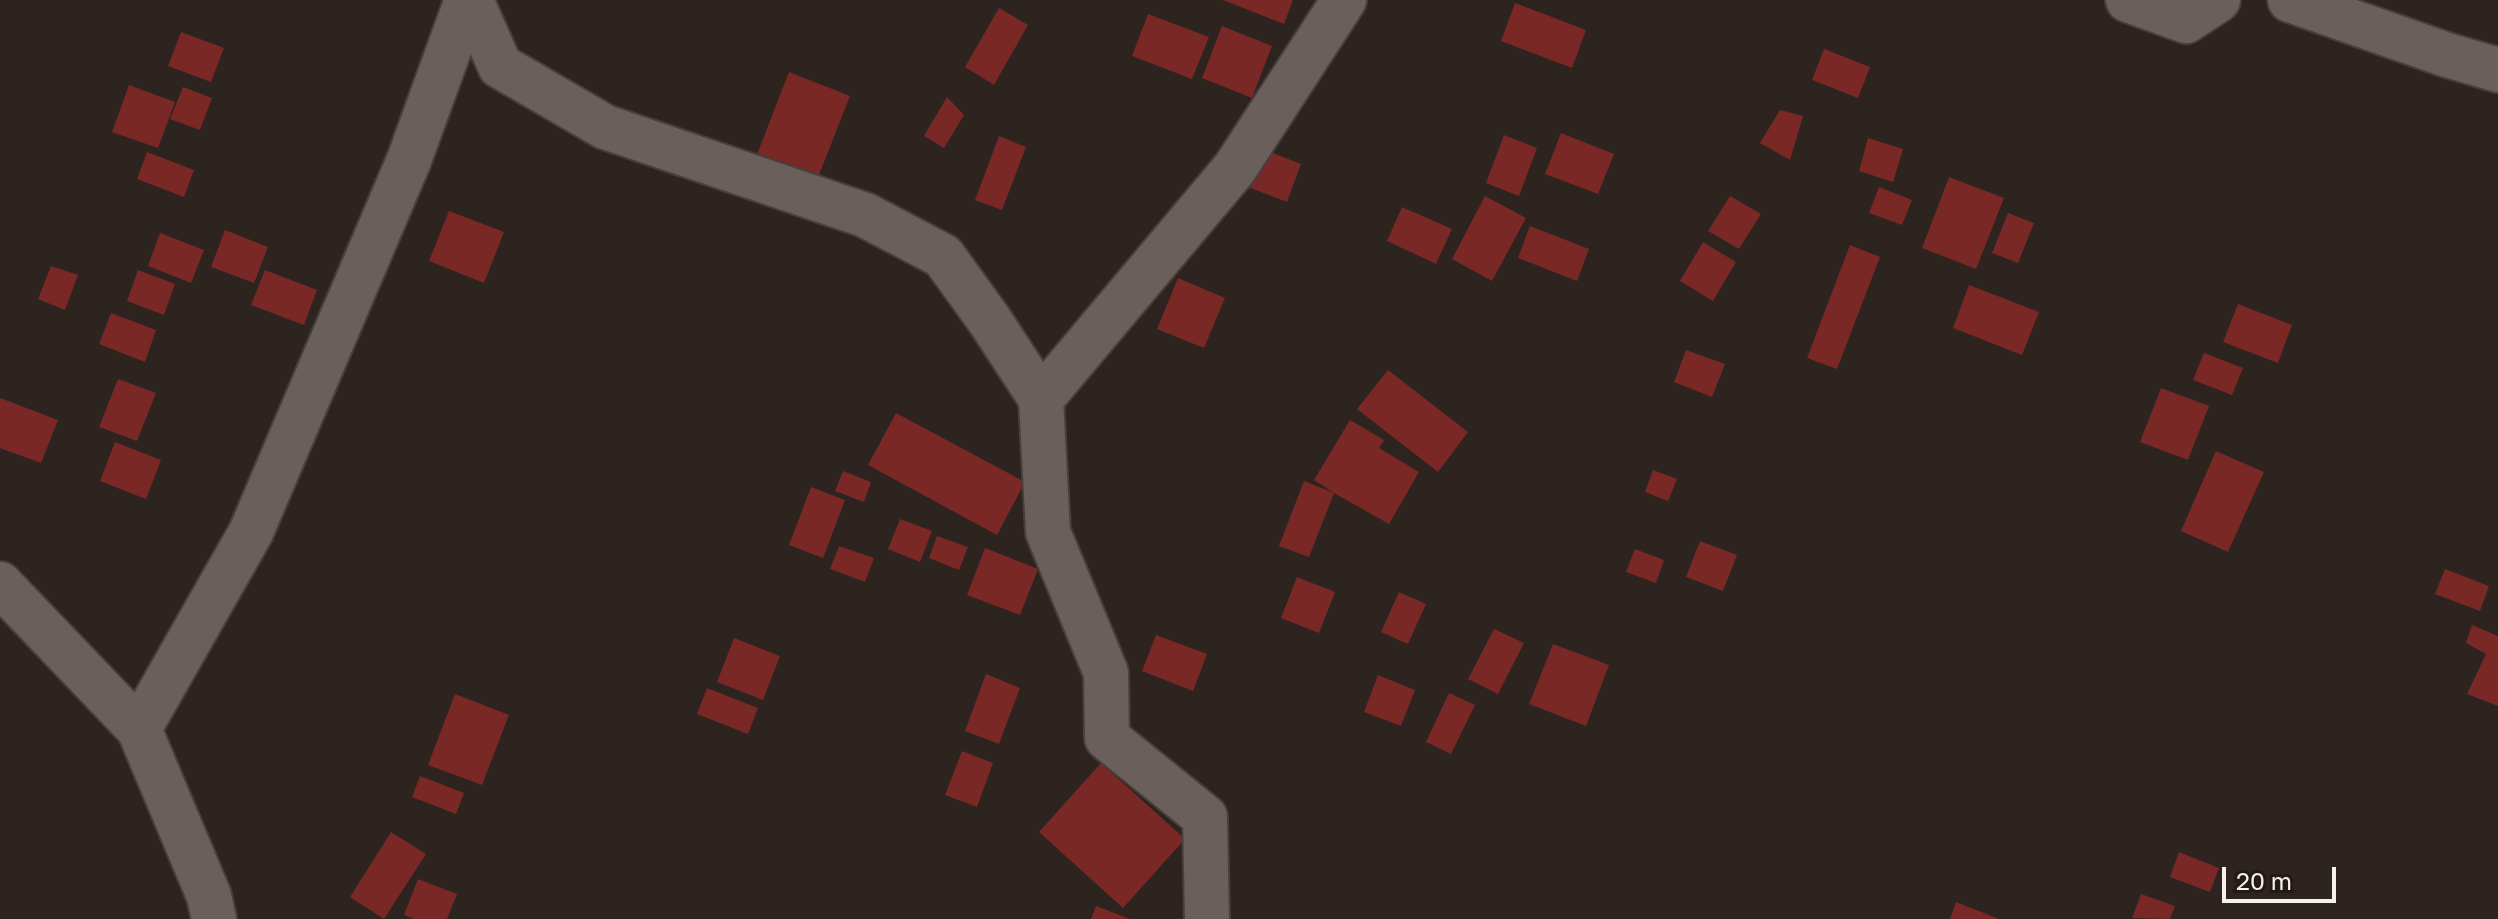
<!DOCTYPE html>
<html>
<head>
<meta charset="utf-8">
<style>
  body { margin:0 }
  #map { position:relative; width:2498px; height:919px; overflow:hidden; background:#2d2420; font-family:"Golos Text",sans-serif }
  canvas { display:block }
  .scale { position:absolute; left:2222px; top:867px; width:114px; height:36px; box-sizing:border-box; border:4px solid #f7f1ee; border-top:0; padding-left:10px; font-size:24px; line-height:28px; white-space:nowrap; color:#f7f1ee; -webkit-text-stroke:6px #231a17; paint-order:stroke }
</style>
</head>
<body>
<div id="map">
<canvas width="2498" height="919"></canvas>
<div class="scale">20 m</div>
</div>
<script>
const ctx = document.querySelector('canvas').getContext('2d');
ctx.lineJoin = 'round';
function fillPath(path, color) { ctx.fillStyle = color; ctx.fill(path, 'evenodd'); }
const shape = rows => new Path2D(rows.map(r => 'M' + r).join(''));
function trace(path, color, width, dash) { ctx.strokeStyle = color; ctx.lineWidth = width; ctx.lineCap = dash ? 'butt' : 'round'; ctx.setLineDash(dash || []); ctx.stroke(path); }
fillPath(shape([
  [1223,0,1293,0,1284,24],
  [1515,3,1586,30,1572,68,1501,41],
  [999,8,1028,25,994,85,965,67],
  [1148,14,1209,37,1192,79,1132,56],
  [1222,26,1272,46,1252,98,1202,78],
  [181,32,224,48,211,82,168,66],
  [1824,49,1870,67,1858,98,1812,80],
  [789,72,850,96,817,180,756,157],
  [129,85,175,102,158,148,112,132],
  [183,87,212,98,200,130,170,119],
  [947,97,964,115,944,148,924,136],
  [1780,110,1803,116,1790,160,1760,143],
  [1561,133,1614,154,1598,194,1545,174],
  [1504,135,1537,148,1519,196,1486,183],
  [999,136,1026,147,1002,210,975,200],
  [1868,138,1903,149,1893,182,1859,171],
  [1263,149,1301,164,1287,202,1248,187],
  [147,152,194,170,184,197,137,179],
  [1949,177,2004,198,1976,269,1922,248],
  [1879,187,1912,200,1902,225,1869,213],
  [1485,196,1526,218,1492,281,1452,259],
  [1730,196,1761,214,1739,249,1708,231],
  [1402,207,1452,229,1436,264,1387,241],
  [449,211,504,232,484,283,429,261],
  [2008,213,2034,223,2018,263,1992,253],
  [1530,226,1589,249,1577,281,1518,258],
  [225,230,268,247,254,283,211,267],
  [160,233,204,250,191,283,148,266],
  [1703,242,1736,262,1713,301,1680,281],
  [1850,245,1880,257,1837,369,1807,358],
  [51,266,78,275,65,310,38,299],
  [138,270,175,284,164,315,127,301],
  [265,270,317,290,304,325,251,305],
  [1178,278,1225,298,1204,348,1157,329],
  [1969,285,2039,312,2022,355,1953,328],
  [2238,304,2292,325,2278,363,2223,342],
  [111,313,156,330,145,362,99,344],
  [1686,350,1725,364,1712,397,1674,382],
  [2204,353,2243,368,2232,395,2193,380],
  [1388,370,1468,432,1438,472,1357,409],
  [118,379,156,393,137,441,99,427],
  [2161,388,2209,406,2188,460,2140,442],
  [0,398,58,420,41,463,0,448],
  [896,413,1025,482,997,535,868,465],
  [1350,420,1384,440,1379,448,1419,472,1389,524,1334,493,1309,557,1279,546,1304,481,1334,493,1314,480],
  [115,442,161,460,146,499,100,481],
  [2216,451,2264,472,2228,552,2181,531],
  [1653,470,1677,479,1668,501,1645,492],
  [843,471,871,482,864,502,835,491],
  [811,487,845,500,823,558,789,545],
  [900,519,932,531,920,562,888,549],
  [937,536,968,547,959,570,929,558],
  [1700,541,1737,555,1723,591,1686,577],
  [839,546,874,558,865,582,830,569],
  [985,548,1038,569,1020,615,967,595],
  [1635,549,1664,560,1656,583,1626,572],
  [2445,569,2489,586,2480,611,2435,594],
  [1297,577,1335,592,1319,633,1281,618],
  [1399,592,1426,604,1408,644,1381,632],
  [2472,625,2498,636,2498,706,2467,694,2486,654,2466,643],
  [1494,629,1524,643,1498,694,1468,679],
  [1156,635,1207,654,1193,691,1142,671],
  [734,638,780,656,763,700,717,682],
  [1553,644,1609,665,1586,726,1529,704],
  [986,674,1020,688,999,744,965,731],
  [1378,675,1415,690,1401,726,1364,712],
  [707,688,758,708,748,734,697,714],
  [1449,693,1475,705,1451,754,1426,742],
  [455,694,509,715,482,785,428,765],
  [962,751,993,763,977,807,945,795],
  [1101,763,1185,839,1123,908,1039,832],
  [420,776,464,793,456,814,412,797],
  [391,832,426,854,384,919,350,897],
  [2179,852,2219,868,2210,892,2170,877],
  [418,879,457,894,447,919,414,919,404,915],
  [2141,894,2175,906,2170,919,2132,918],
  [1956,902,1999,919,1950,919],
  [1096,906,1130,919,1091,919]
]), '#792826');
const minor = shape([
  [471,0,500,66,605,127,865,215,943,256,990,321,1041,399,1048,532,1106,673,1107,738,1205,817,1207,919],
  [2128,0,2186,21,2218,0],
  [2290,0,2447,55,2498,70],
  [1041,399,1235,168,1344,0],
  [0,584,139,729],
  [214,919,209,896,139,729,251,532,409,160,467,0]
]);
trace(minor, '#473f3c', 48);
trace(minor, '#6a5f5b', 44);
</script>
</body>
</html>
